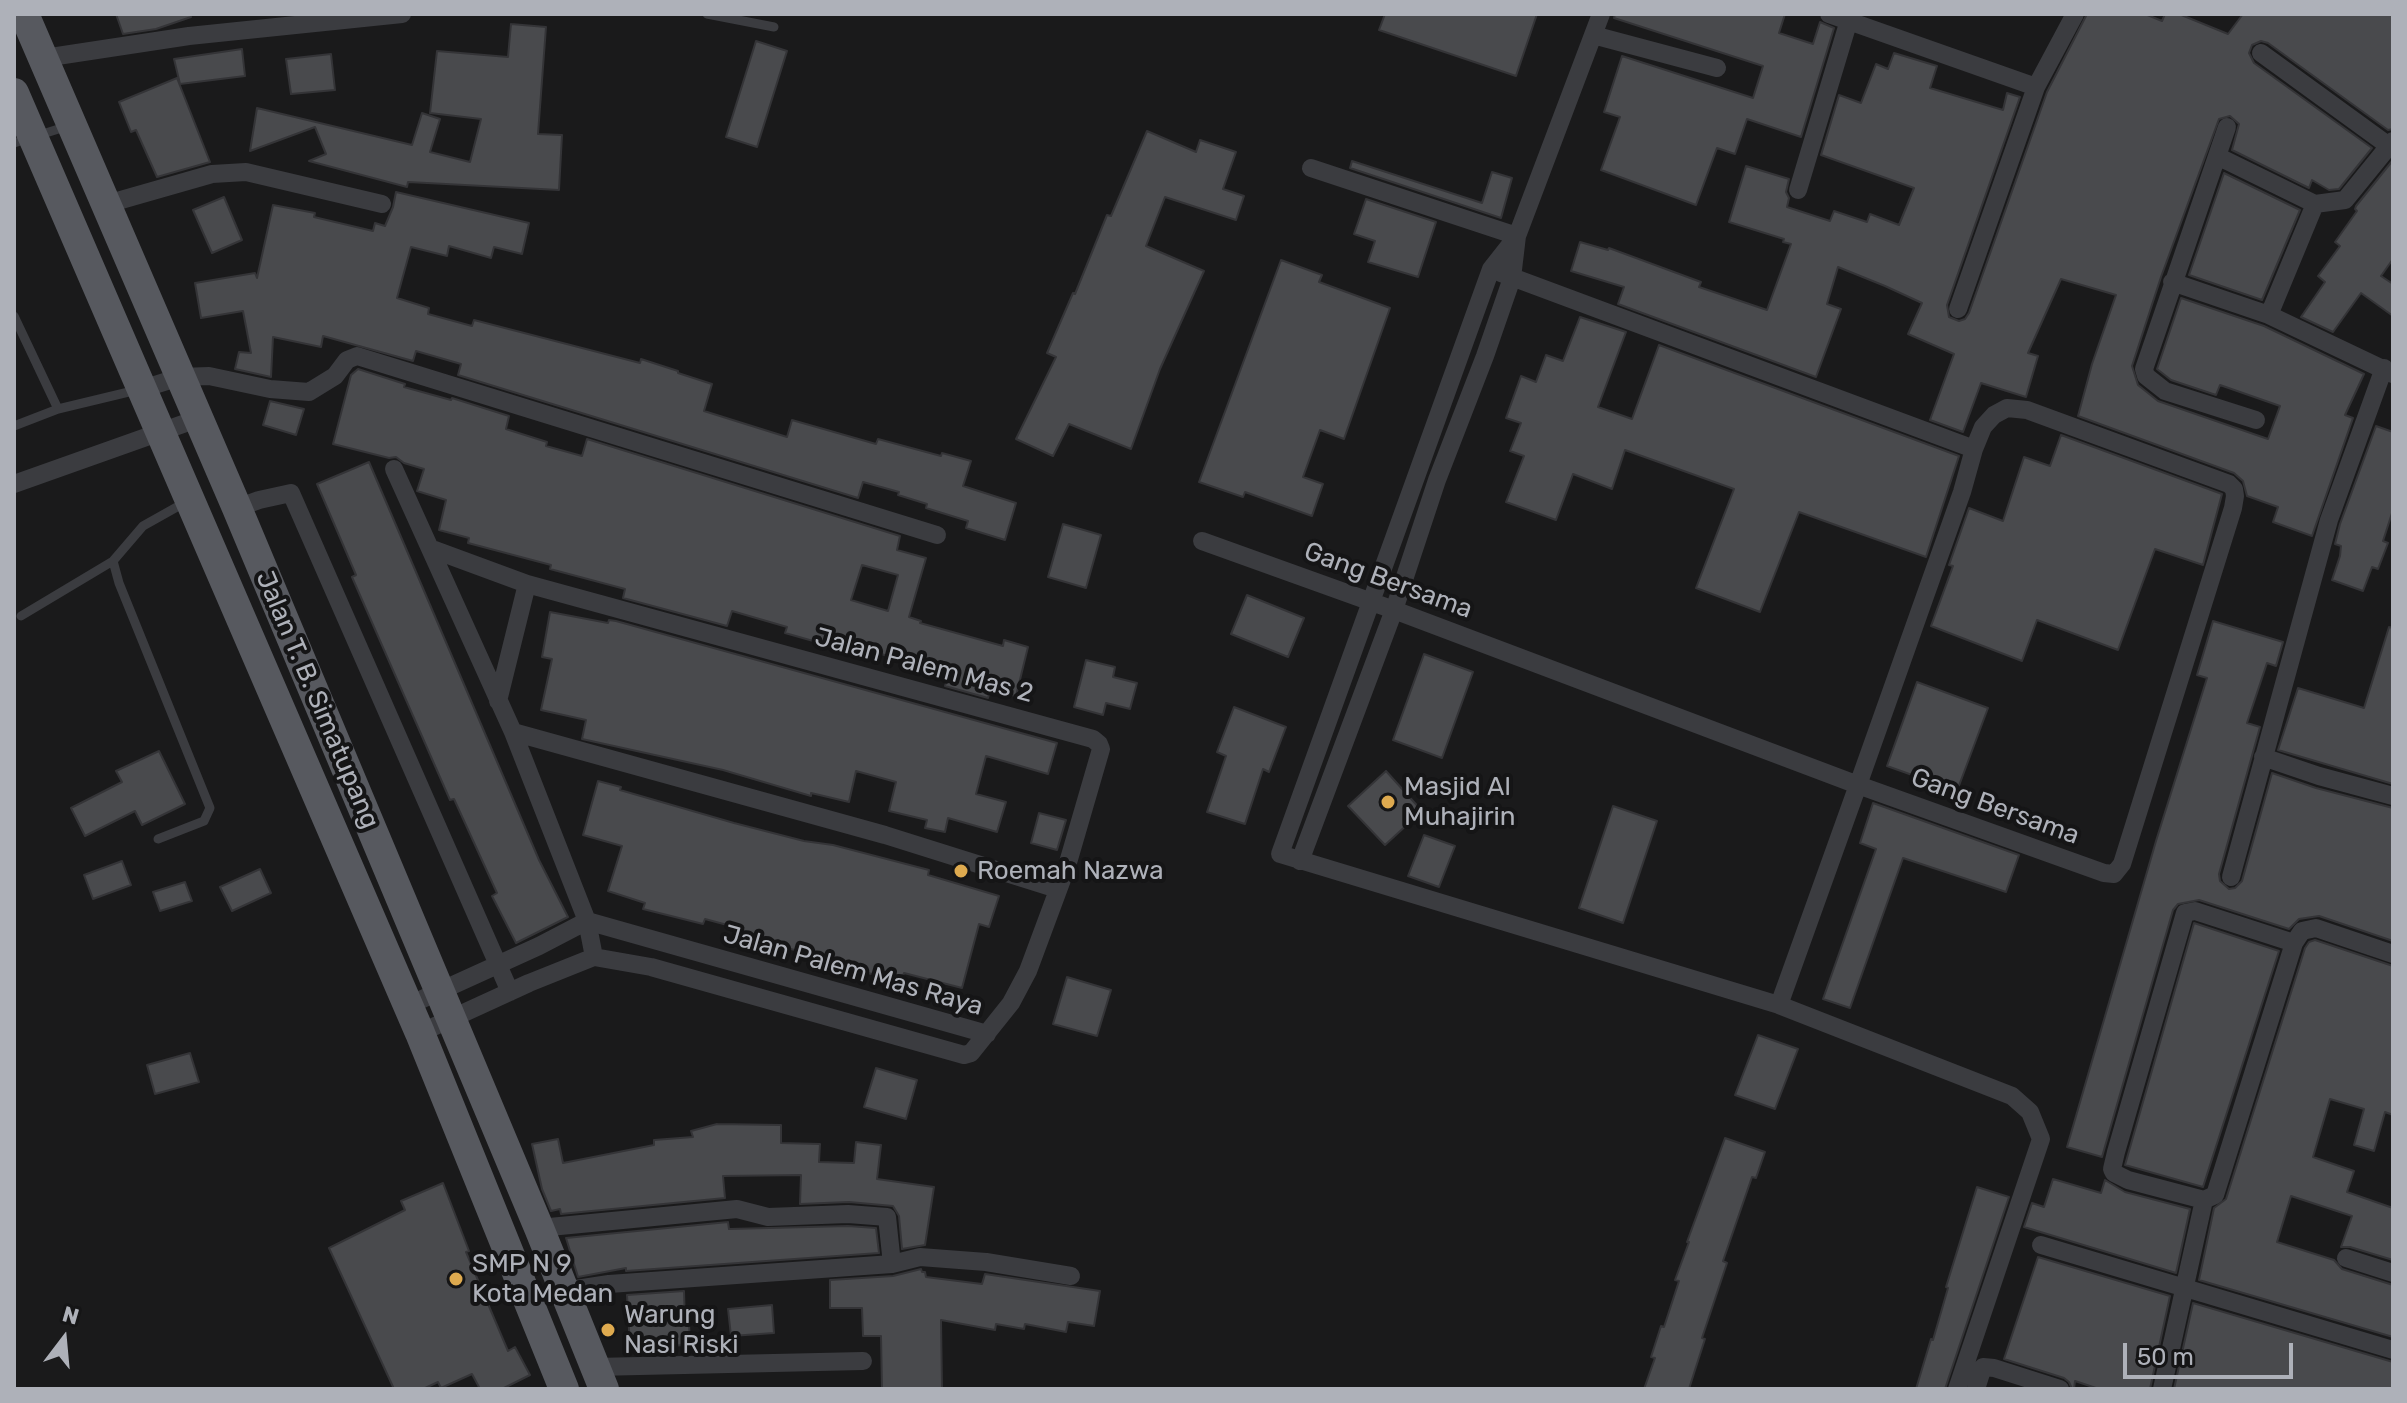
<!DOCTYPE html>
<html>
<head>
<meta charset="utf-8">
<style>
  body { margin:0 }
  #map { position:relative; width:2407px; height:1403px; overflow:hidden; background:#1a1a1b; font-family:Rubik,sans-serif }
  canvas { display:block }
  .frame { position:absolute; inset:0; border:16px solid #aeb1b9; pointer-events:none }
  .north { position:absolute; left:24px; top:1299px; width:80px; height:80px; -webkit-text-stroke:6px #151516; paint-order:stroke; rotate:16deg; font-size:22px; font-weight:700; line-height:32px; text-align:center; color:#aeb1b9 }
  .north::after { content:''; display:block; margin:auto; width:28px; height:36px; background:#aeb1b9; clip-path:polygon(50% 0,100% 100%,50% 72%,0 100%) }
  .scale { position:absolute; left:2123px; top:1343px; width:170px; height:36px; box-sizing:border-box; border:4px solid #aeb1b9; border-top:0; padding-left:10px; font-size:24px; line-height:28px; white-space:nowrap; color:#aeb1b9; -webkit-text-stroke:6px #151516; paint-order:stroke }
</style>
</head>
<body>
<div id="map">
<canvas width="2407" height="1403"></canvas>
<div class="frame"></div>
<div class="north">N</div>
<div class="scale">50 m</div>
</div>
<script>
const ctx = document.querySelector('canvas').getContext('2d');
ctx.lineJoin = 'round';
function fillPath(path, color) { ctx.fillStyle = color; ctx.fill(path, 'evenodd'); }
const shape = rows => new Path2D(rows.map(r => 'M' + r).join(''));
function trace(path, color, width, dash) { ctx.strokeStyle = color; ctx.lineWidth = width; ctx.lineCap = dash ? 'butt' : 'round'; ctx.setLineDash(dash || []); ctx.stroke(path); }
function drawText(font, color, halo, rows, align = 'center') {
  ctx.font = font + ' Rubik,sans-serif'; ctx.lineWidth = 8; ctx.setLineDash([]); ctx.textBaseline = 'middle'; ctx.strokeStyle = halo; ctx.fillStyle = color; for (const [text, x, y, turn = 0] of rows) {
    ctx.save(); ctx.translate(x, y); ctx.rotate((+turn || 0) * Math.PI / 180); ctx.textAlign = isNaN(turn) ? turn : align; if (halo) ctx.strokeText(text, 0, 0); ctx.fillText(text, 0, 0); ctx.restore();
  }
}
const building = shape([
  [116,14,190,14,191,17,156,29,123,34,116,14],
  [1385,14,1537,14,1516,76,1379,30,1385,14],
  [1615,14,1785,14,1779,33,1813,44,1820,22,1834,28,1801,137,1747,119,1735,154,1717,148,1696,205,1601,170,1620,117,1604,112,1622,56,1753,98,1763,66,1614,18,1615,14],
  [2087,14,2145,14,2162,21,2165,14,2179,14,2228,34,2243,14,2393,14,2393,129,2388,130,2268,43,2261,41,2252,45,2249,53,2254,63,2372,148,2339,189,2329,190,2312,180,2309,188,2232,150,2239,124,2230,116,2219,119,2161,277,2132,366,2138,385,2158,401,2268,439,2280,406,2220,385,2216,395,2171,380,2157,369,2181,298,2264,326,2364,374,2345,415,2353,418,2312,536,2273,522,2278,507,2247,496,2243,481,2234,473,2078,416,2092,364,2116,295,2061,279,2028,353,2038,356,2026,397,1981,383,1963,432,1930,420,1954,354,1908,334,1922,303,1885,286,1838,267,1827,304,1841,309,1816,377,1618,304,1624,287,1571,271,1580,242,1608,250,1609,248,1701,282,1699,287,1767,310,1791,244,1783,242,1784,239,1729,222,1746,166,1789,179,1786,192,1789,198,1787,207,1830,221,1834,211,1867,222,1870,214,1899,225,1914,188,1821,155,1839,95,1861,103,1876,64,1888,69,1894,53,1937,66,1930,88,2003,110,2007,93,2020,97,1947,305,1949,317,1959,321,1965,319,1969,313,2047,92,2087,14],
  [511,24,546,27,538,134,562,135,559,190,408,182,407,187,309,161,326,154,315,127,250,151,257,108,412,145,422,113,440,119,430,152,470,162,481,119,430,113,437,51,508,57,511,24],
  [756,41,787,51,757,147,726,137,756,41],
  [242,49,245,76,180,84,174,59,242,49],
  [331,54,335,90,291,94,286,59,331,54],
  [177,78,210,162,157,177,136,130,131,132,119,102,177,78],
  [1147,131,1196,152,1200,140,1236,152,1223,189,1244,196,1236,220,1165,197,1146,246,1204,271,1160,369,1131,449,1069,424,1053,456,1016,439,1056,357,1047,353,1073,293,1075,294,1107,215,1111,216,1147,131],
  [2393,160,2393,259,2381,276,2393,284,2393,316,2361,293,2333,332,2301,317,2325,282,2318,276,2340,246,2335,242,2357,211,2355,209,2356,206,2393,160],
  [1352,161,1482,203,1492,172,1512,178,1501,218,1350,168,1352,161],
  [2224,173,2300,210,2262,300,2189,275,2224,173],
  [396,192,529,223,522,254,494,247,491,258,449,246,447,256,411,247,397,298,429,308,428,314,472,326,474,320,640,363,641,359,678,371,678,373,712,384,704,411,787,437,792,420,876,444,878,439,941,456,942,453,971,461,963,486,1016,503,1005,540,966,528,968,521,926,508,927,504,898,495,899,492,863,482,858,498,458,375,461,364,416,351,413,361,323,336,321,347,273,337,271,377,235,369,239,352,251,353,243,311,201,318,195,283,255,273,257,278,273,205,315,213,314,217,373,231,375,223,385,226,393,207,396,192],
  [224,197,242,240,212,253,193,210,224,197],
  [1366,199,1436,222,1418,277,1368,262,1375,241,1354,234,1366,199],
  [1281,260,1322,275,1319,282,1390,308,1344,439,1320,430,1303,477,1323,484,1312,516,1245,492,1243,497,1199,482,1281,260],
  [1580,317,1626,332,1598,407,1632,419,1659,345,1959,456,1926,557,1799,512,1760,612,1696,588,1734,489,1625,450,1612,489,1573,474,1556,520,1506,502,1524,456,1510,451,1521,423,1506,418,1521,376,1536,382,1546,355,1563,361,1580,317],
  [358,369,405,384,404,387,451,400,452,398,509,416,506,429,547,442,546,446,582,456,587,439,900,536,897,550,926,558,909,617,921,621,920,623,1003,646,1004,640,1028,647,1016,696,990,690,988,698,945,686,950,669,909,659,908,662,861,648,859,654,785,633,787,627,732,611,727,626,623,598,625,589,550,569,551,565,468,543,469,538,439,530,446,500,417,491,424,469,404,463,396,457,389,458,333,444,351,375,358,369],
  [862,565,898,575,888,611,851,600,862,565],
  [270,401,304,409,296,435,263,425,270,401],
  [2376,426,2393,432,2393,510,2383,541,2388,543,2378,569,2372,567,2363,591,2332,580,2340,556,2341,546,2335,544,2340,524,2376,426],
  [2061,435,2222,494,2203,565,2155,549,2118,650,2037,620,2022,661,1931,626,1953,566,1949,565,1969,508,2003,521,2024,457,2050,466,2061,435],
  [369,462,539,860,568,917,516,943,492,896,497,893,454,799,450,800,352,577,356,575,317,484,369,462],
  [1063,524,1101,535,1086,588,1048,577,1063,524],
  [1247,595,1304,618,1288,657,1231,634,1247,595],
  [550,612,608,623,609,620,616,621,1057,743,1048,774,986,756,976,794,1006,802,997,832,948,818,945,832,925,828,927,820,889,811,896,782,856,771,849,802,811,793,811,796,723,770,582,739,586,720,541,710,552,659,542,657,550,612],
  [2213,621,2283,642,2276,666,2267,663,2247,723,2260,727,2219,874,2220,881,2229,889,2235,888,2242,881,2272,773,2316,788,2393,808,2393,941,2319,916,2299,919,2289,929,2199,900,2178,904,2173,910,2102,1157,2067,1147,2156,841,2207,678,2197,675,2213,621],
  [2389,627,2393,628,2393,784,2278,750,2298,688,2364,708,2389,627],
  [1424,654,1473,672,1442,758,1393,740,1424,654],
  [1086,660,1115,667,1113,677,1137,683,1130,709,1106,703,1103,715,1074,707,1086,660],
  [1917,682,1988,708,1957,791,1887,766,1917,682],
  [1234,707,1286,727,1269,772,1263,769,1245,824,1207,812,1226,756,1217,752,1234,707],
  [159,751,185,804,142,825,135,811,85,836,71,808,122,782,116,771,159,751],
  [1386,771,1422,811,1385,845,1348,806,1386,771],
  [598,781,621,787,620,790,734,823,804,841,833,845,929,870,928,875,999,896,989,927,979,924,962,988,904,973,901,982,839,965,840,962,768,943,767,948,739,940,742,929,705,919,703,924,643,909,645,903,608,891,622,846,583,835,598,781],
  [1873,803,2019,855,2006,892,1903,858,1850,1008,1823,999,1876,849,1860,843,1873,803],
  [1613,806,1657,821,1623,923,1579,908,1613,806],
  [1039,813,1066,820,1057,850,1031,843,1039,813],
  [1424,835,1455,846,1439,887,1408,876,1424,835],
  [122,861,131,885,93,899,84,875,122,861],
  [260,869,271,893,232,911,220,887,260,869],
  [185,882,192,901,160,911,153,892,185,882],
  [2194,923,2279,951,2203,1187,2125,1165,2194,923],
  [2315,940,2393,966,2393,1115,2385,1112,2374,1151,2354,1145,2364,1109,2330,1099,2313,1157,2354,1171,2347,1192,2393,1208,2393,1260,2350,1247,2341,1247,2352,1216,2291,1196,2277,1242,2334,1260,2342,1269,2393,1285,2393,1337,2199,1280,2214,1208,2226,1199,2305,948,2309,942,2315,940],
  [1067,977,1111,990,1097,1036,1053,1024,1067,977],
  [1758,1035,1798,1049,1775,1109,1735,1095,1758,1035],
  [190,1053,199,1082,155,1094,147,1065,190,1053],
  [876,1068,917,1080,906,1119,864,1107,876,1068],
  [717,1124,781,1125,781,1143,820,1144,819,1162,854,1163,856,1142,881,1145,877,1179,934,1187,925,1245,902,1249,899,1216,893,1206,849,1202,800,1204,801,1175,723,1176,725,1198,561,1214,560,1209,551,1211,542,1189,532,1144,558,1139,563,1163,654,1145,654,1140,693,1137,691,1131,717,1124],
  [1725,1138,1765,1152,1756,1178,1752,1177,1723,1261,1727,1263,1702,1338,1705,1339,1695,1370,1689,1389,1644,1389,1655,1358,1651,1357,1661,1326,1664,1327,1679,1281,1675,1280,1689,1242,1687,1242,1725,1138],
  [2053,1179,2101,1193,2105,1180,2125,1192,2190,1209,2176,1273,2024,1227,2032,1203,2044,1207,2053,1179],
  [443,1183,469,1251,466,1252,508,1351,515,1347,530,1375,502,1389,480,1389,472,1374,441,1388,438,1382,423,1389,394,1389,329,1248,405,1210,401,1201,443,1183],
  [1977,1187,2009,1197,1945,1389,1916,1389,1931,1339,1933,1340,1948,1288,1946,1287,1977,1187],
  [728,1222,729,1229,848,1226,876,1228,879,1253,626,1271,626,1268,578,1277,566,1238,728,1222],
  [2038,1257,2170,1296,2150,1389,2099,1389,2075,1381,2074,1389,2072,1389,2069,1382,2064,1378,2004,1359,2038,1257],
  [921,1269,922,1272,925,1272,926,1277,982,1284,985,1274,1100,1291,1094,1326,1068,1322,1066,1332,1025,1324,1024,1329,996,1324,995,1330,941,1320,942,1389,882,1389,881,1336,863,1336,862,1308,830,1308,830,1280,893,1276,921,1269],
  [684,1291,685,1323,689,1323,690,1345,630,1347,627,1295,684,1291],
  [2193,1303,2393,1362,2393,1389,2174,1389,2193,1303],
  [772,1305,774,1333,731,1336,728,1309,772,1305]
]);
fillPath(building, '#494a4d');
trace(building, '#343437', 2);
trace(shape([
  [707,14,774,27],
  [14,143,68,126],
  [14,316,58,409],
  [14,426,58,409,137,390],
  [21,616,113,561],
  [158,839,204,821,210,808,119,583,113,561,143,526,184,503]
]), '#3b3c40', 9);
trace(shape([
  [1829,14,2036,87,2075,14],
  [1593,35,1717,68],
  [2261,53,2389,146],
  [44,58,189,36,402,14],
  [2227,127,2144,369,2146,376,2165,391,2256,420],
  [2217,156,2315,204,2345,200,2393,141],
  [1311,168,1517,236],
  [1798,190,1849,20],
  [107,204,212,174,246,172,382,204],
  [1517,236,1491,269,1280,854,1779,1005,2012,1096,2030,1112,2041,1139,1957,1389],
  [1501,273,1974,449],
  [2172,282,2269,315,2393,374],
  [1958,309,2036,87],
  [2269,315,2315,204],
  [142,389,180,377,209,376,270,389,309,392,335,376,347,360,357,356,937,535],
  [394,469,513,732,587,921,594,957],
  [14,484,197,419],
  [237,508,259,500,291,493,510,992],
  [1202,541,1394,610,1858,785,2104,873,2114,874,2122,864,2233,508,2235,496,2234,489,2229,484,2027,410,2007,408,1994,415,1983,427,1974,449,1962,492,1858,785,1779,1005],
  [432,549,527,584,1093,739,1099,744,1101,749,1067,866,1028,971,1011,1003,971,1053,964,1055,651,967,594,957],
  [498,701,527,584],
  [513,732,885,835,1057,889],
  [2263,757,2319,776,2393,796],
  [1300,861,1394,610,1437,480,1485,356,1512,278,1517,236,1601,14],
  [2231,877,2329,520,2384,368],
  [587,921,987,1034],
  [2294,943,2195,911,2185,913,2116,1152,2112,1169,2114,1173,2128,1180,2204,1200,2215,1195,2294,943,2302,931,2316,928,2393,954],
  [407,1006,539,946,587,921],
  [420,1033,529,983,594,957],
  [539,1228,737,1209,768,1217,848,1214,887,1217,892,1264],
  [2041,1245,2393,1350],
  [2346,1258,2393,1273],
  [563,1291,609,1284,892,1264,920,1257,986,1262,1071,1276],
  [595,1367,863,1361],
  [1976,1389,1983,1367,1994,1368,2060,1389],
  [2162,1389,2204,1200]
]), '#3b3c40', 18);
trace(shape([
  [24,14,237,508,539,1228,604,1389],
  [14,93,420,1033,564,1389]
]), '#57595f', 30);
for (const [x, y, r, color] of [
  [1388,802,8,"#deaa4f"],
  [961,871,8,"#deaa4f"],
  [456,1279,8,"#deaa4f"],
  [608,1330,8,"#deaa4f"]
]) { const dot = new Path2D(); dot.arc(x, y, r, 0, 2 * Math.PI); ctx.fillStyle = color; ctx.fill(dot); trace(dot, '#151516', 3); }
drawText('26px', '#aeb1b9', '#151516', [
  ["Gang Bersama",1388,581,20],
  ["Jalan Palem Mas 2",924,666,15],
  ["Jalan T. B. Simatupang",317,700,67],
  ["Gang Bersama",1995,807,20],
  ["Jalan Palem Mas Raya",853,971,16]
]);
drawText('26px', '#aeb1b9', '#151516', [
  ["Masjid Al",1404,787],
  ["Muhajirin",1404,817],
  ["Roemah Nazwa",977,871],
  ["SMP N 9",472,1264],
  ["Kota Medan",472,1294],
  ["Warung",624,1315],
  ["Nasi Riski",624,1345]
], 'left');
</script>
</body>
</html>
